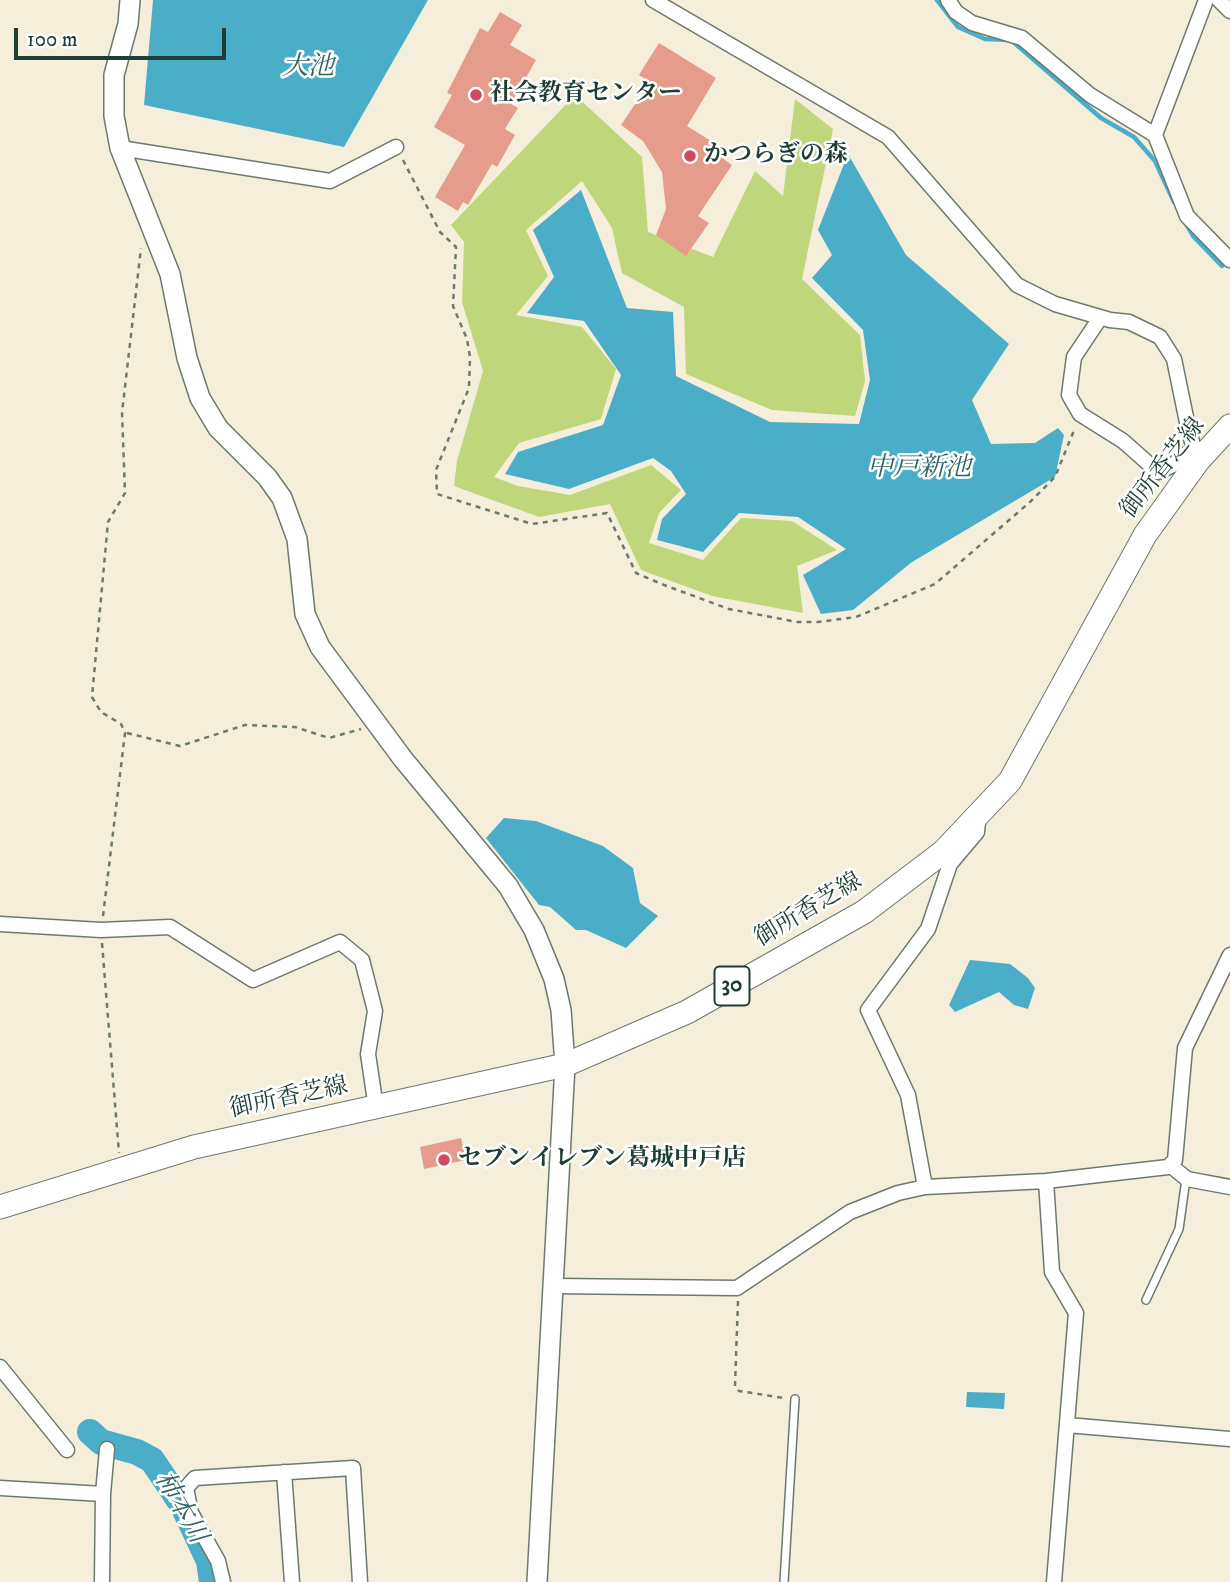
<!DOCTYPE html>
<html>
<head>
<meta charset="utf-8">
<style>
  body { margin:0 }
  #map { position:relative; width:1230px; height:1582px; overflow:hidden; background:#f4eedb; font-family:"IM FELL DW Pica",serif }
  canvas { display:block }
  .scale { position:absolute; left:14px; top:28px; width:212px; height:32px; box-sizing:border-box; border:4px solid #1f3d34; border-top:0; padding-left:9px; font-size:21px; line-height:24px; white-space:nowrap; color:#1f3d34; -webkit-text-stroke:5px #fff; paint-order:stroke }
</style>
</head>
<body>
<div id="map">
<canvas width="1230" height="1582"></canvas>
<div class="scale">100 m</div>
</div>
<script>
const ctx = document.querySelector('canvas').getContext('2d');
ctx.lineJoin = 'round';
function fillPath(path, color) { ctx.fillStyle = color; ctx.fill(path, 'evenodd'); }
const shape = rows => new Path2D(rows.map(r => 'M' + r).join(''));
function trace(path, color, width, dash) { ctx.strokeStyle = color; ctx.lineWidth = width; ctx.lineCap = dash ? 'butt' : 'round'; ctx.setLineDash(dash || []); ctx.stroke(path); }
function drawText(font, color, halo, rows, align = 'center') {
  ctx.font = font + ' "IM FELL DW Pica","Noto Serif JP",serif'; ctx.lineWidth = 5; ctx.setLineDash([]); ctx.textBaseline = 'middle'; ctx.strokeStyle = halo; ctx.fillStyle = color; for (const [text, x, y, turn = 0] of rows) {
    ctx.save(); ctx.translate(x, y); ctx.rotate((+turn || 0) * Math.PI / 180); ctx.textAlign = isNaN(turn) ? turn : align; if (halo) ctx.strokeText(text, 0, 0); ctx.fillText(text, 0, 0); ctx.restore();
  }
}
fillPath(shape([
  [575,95,642,157,648,232,713,257,755,171,783,196,795,99,833,129,802,279,860,335,865,381,855,416,772,410,686,374,684,307,622,273,612,228,582,181,526,230,548,276,516,315,582,327,616,369,601,419,519,443,494,477,518,486,570,495,651,465,681,490,659,513,649,543,703,560,741,518,792,521,837,550,797,566,803,613,712,596,641,570,610,504,539,517,454,486,457,461,483,371,462,302,464,242,451,225]
]), '#bfd67b');
fillPath(shape([
  [153,0,428,0,344,147,144,105],
  [848,154,906,255,1009,344,972,400,991,444,1035,443,1058,428,1064,435,1055,477,912,562,853,610,821,614,803,575,846,549,798,517,739,513,703,552,657,540,662,519,686,494,671,471,653,458,569,489,505,474,518,452,603,425,621,375,584,321,527,313,554,277,533,230,581,190,627,308,673,312,676,376,770,422,859,424,870,380,863,330,812,278,832,255,818,230],
  [504,818,536,821,603,846,633,868,640,903,658,916,626,948,586,930,576,930,550,907,539,905,486,838],
  [970,960,1010,964,1028,978,1035,988,1028,1009,1014,1005,999,992,955,1012,949,1005],
  [967,1392,1005,1393,1004,1409,966,1407]
]), '#4aaec9');
trace(shape([
  [937,0,958,27,985,39,1011,40,1101,118,1134,137,1155,161,1174,202],
  [1185,222,1193,236,1222,266]
]), '#4aaec9', 4.5);
trace(shape([
  [90,1432,101,1442,137,1452,152,1460,183,1506,209,1561,212,1582]
]), '#4aaec9', 26);
fillPath(shape([
  [500,12,522,25,510,45,536,60,511,104,518,108,505,129,515,135,497,167,492,164,468,205,463,202,458,211,435,197,465,145,434,127,452,95,447,93,480,28,488,32],
  [659,43,716,78,687,126,719,146,714,152,732,165,698,216,709,223,686,256,656,235,666,209,662,172,643,141,621,125,650,82,639,75],
  [461,1138,466,1160,424,1169,420,1147]
]), '#e69c8a');
const service = shape([
  [1146,1300,1179,1229,1186,1179],
  [784,1582,795,1399]
]);
const minor = shape([
  [653,0,888,137,1017,285,1055,304,1110,320,1129,322,1160,337,1174,359,1189,432,1198,461],
  [948,0,956,12,972,23,1022,38,1090,95,1155,135,1187,216,1230,260],
  [1219,0,1230,11],
  [1155,135,1206,0],
  [120,148,330,181,396,147],
  [1100,318,1074,357,1069,395,1080,414,1123,441,1158,472,1173,465,1184,455,1198,461],
  [0,924,101,930,170,927,253,980,340,942,362,960,375,1011,368,1054,376,1108],
  [1170,1165,1187,1179,1230,1187],
  [1046,1181,1052,1272,1076,1313,1054,1582],
  [925,1187,908,1095,868,1010,928,929,950,864,977,832,978,822],
  [554,1286,737,1288,850,1212,898,1193,925,1187,1046,1181,1168,1167,1175,1160,1185,1048,1230,955],
  [0,1367,67,1450],
  [1067,1425,1230,1439],
  [284,1472,292,1582],
  [0,1488,103,1494,102,1582],
  [103,1494,107,1449],
  [223,1582,218,1561,191,1513,186,1488,195,1478,353,1468,360,1582]
]);
const tertiary = shape([
  [130,0,128,24,114,75,114,116,120,148,170,274,187,358,200,398,218,428,267,477,282,498,297,539,305,614,320,647,403,759,508,886,534,930,554,979,561,1010,565,1065,537,1582]
]);
const primary = shape([
  [0,1207,194,1147,565,1065,687,1012,864,912,943,852,1010,781,1145,535,1198,461,1230,426]
]);
trace(service, '#6a7b6e', 10);
trace(minor, '#6a7b6e', 17);
trace(tertiary, '#6a7b6e', 22);
trace(primary, '#6a7b6e', 25);
trace(shape([
  [403,160,440,232,456,247,453,306,467,339,470,357,469,388,436,470,437,494,532,524,607,513,636,573,664,585,729,609,797,622,818,622,856,617,935,584,1030,502,1055,477,1075,428],
  [127,733,180,746,245,725,295,727,329,738,361,729],
  [103,916,125,733,121,724,101,712,92,697,108,522,125,493,122,413,141,248],
  [102,943,119,1153],
  [738,1301,735,1386,739,1391,784,1398]
]), '#6a7b6e', 2.5, [5, 5]);
trace(service, '#fff', 7);
trace(minor, '#fff', 14);
trace(tertiary, '#fff', 19);
trace(primary, '#fff', 23);
for (const [x, y, r, color] of [
  [476,95,7,"#d1495b"],
  [690,156,7,"#d1495b"],
  [444,1160,7,"#d1495b"]
]) { const dot = new Path2D(); dot.arc(x, y, r, 0, 2 * Math.PI); ctx.fillStyle = color; ctx.fill(dot); trace(dot, '#fff', 2.5); }
for (const [x, y, w] of [
  [732,986,35]
]) { const box = new Path2D(); box.roundRect(x - w / 2, y - 19.5, w, 39, 5); ctx.fillStyle = '#fff'; ctx.fill(box); trace(box, '#1f3d34', 2); }
drawText('bold 23px', '#1f3d34', null, [
  ["30",732,986]
]);
drawText('bold 24px', '#1f3d34', '#fff', [
  ["社会教育センター",490,95],
  ["かつらぎの森",704,156],
  ["セブンイレブン葛城中戸店",458,1160]
], 'left');
drawText('24px', '#1f3d34', '#fff', [
  ["御所香芝線",1164,469,-52],
  ["御所香芝線",809,911,-31],
  ["御所香芝線",289,1099,-12]
]);
drawText('italic 26px', '#2e6568', '#fff', [
  ["大池",308,69],
  ["中戸新池",919,470],
  ["柿本川",179,1508,60]
]);
</script>
</body>
</html>
